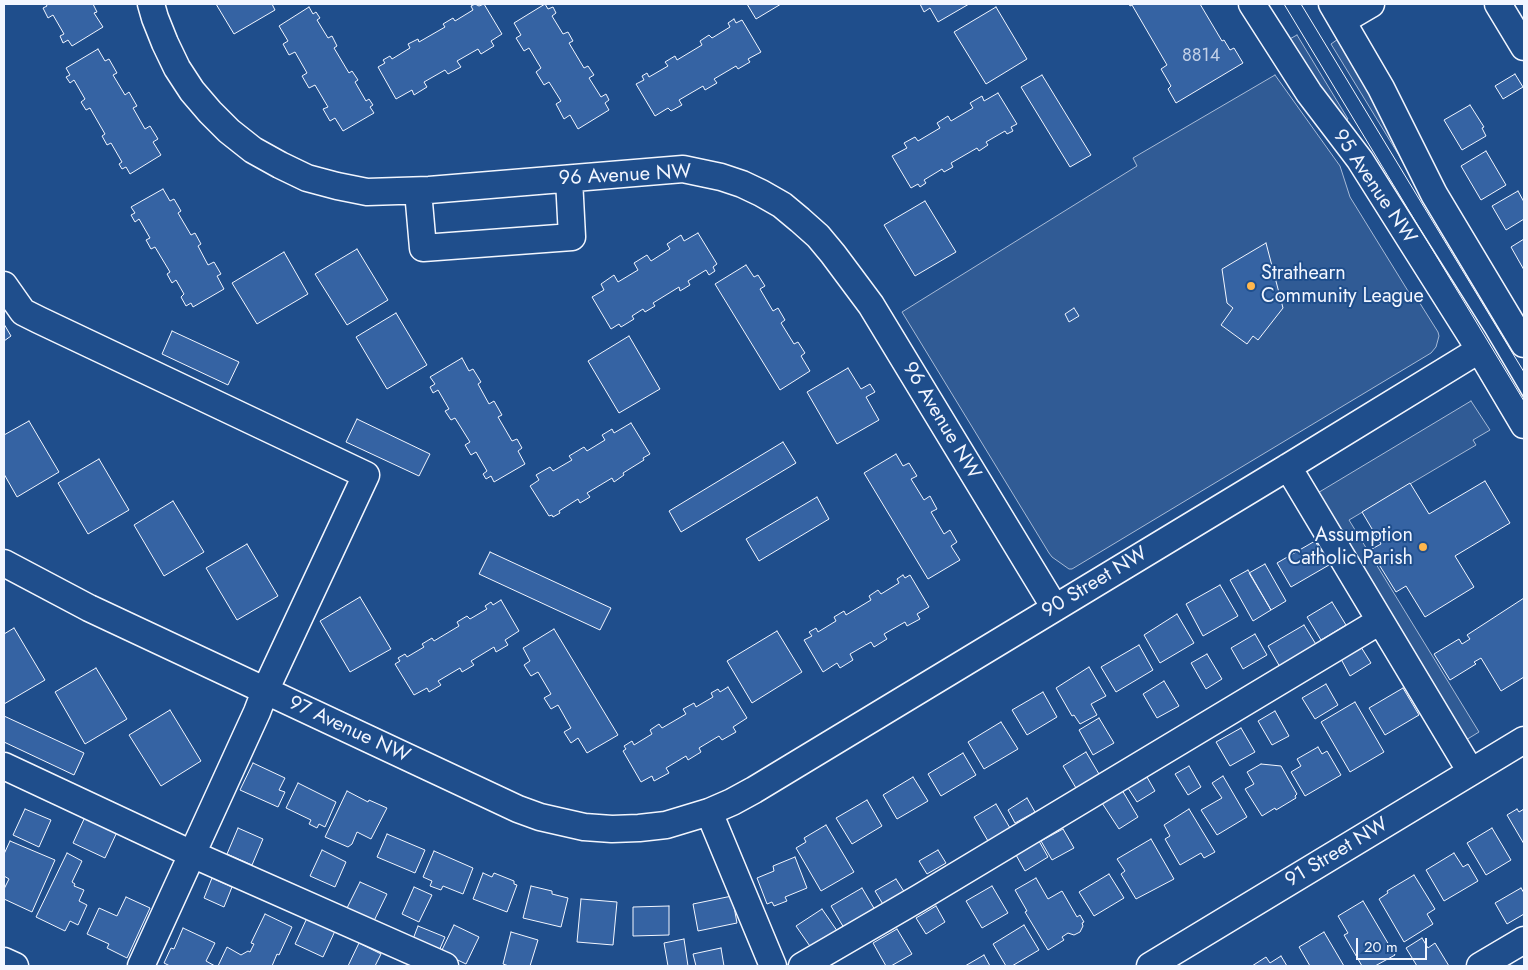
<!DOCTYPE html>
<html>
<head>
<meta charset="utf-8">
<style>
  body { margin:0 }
  #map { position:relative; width:1528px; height:970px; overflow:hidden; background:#1f4e8c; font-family:Jost,sans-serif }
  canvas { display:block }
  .frame { position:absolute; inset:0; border:5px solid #f2f6ff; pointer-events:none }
  .scale { position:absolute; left:1356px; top:938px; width:71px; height:22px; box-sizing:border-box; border:2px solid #f2f6ff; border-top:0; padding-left:6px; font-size:15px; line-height:18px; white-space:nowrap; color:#f2f6ff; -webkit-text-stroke:4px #1f4e8c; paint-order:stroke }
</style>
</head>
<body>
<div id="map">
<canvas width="1528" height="970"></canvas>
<div class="frame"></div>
<div class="scale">20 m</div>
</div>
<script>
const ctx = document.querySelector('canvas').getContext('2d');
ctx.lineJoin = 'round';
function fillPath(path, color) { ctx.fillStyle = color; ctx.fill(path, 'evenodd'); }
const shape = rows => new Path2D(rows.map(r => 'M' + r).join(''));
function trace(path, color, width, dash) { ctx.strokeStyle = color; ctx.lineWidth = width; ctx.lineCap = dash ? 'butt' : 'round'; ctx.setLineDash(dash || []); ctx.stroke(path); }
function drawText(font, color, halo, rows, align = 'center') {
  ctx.font = font + ' Jost,sans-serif'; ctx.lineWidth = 4; ctx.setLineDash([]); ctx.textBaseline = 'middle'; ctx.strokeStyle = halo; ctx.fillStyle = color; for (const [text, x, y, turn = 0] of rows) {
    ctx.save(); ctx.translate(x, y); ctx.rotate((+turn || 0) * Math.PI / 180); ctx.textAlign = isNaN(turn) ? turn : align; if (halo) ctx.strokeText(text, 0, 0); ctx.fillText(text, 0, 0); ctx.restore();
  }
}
const built = shape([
  [1297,35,1348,119,1343,122,1286,41,1297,35],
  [1341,37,1403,162,1331,44,1341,37],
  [1275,75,1340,166,1350,197,1408,291,1416,297,1438,332,1439,336,1436,347,1431,353,1072,569,1069,569,1052,557,1049,553,902,312,1137,166,1133,158,1275,75],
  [1471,401,1490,430,1473,440,1476,445,1349,520,1479,732,1461,743,1311,497,1471,401]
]);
fillPath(built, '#305b95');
trace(built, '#a8bbd7', 1);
const building = shape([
  [46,4,93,4,97,12,94,13,103,27,72,46,68,40,63,43,60,36,64,34,53,15,48,18,43,8,47,6,46,4],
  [216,4,272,4,275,10,234,34,216,4],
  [475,4,479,6,484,4,502,34,491,41,494,46,481,54,478,49,457,61,461,67,448,74,445,70,424,82,427,87,414,95,412,90,396,99,378,67,385,63,383,60,390,56,392,59,410,48,408,44,418,39,419,42,445,27,443,24,453,18,455,21,473,10,471,6,475,4],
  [545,4,548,9,553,7,556,13,552,16,563,34,568,32,573,41,569,43,584,68,588,66,594,75,589,78,601,97,606,94,609,100,605,103,609,110,578,129,570,115,564,119,556,104,561,101,549,82,544,85,536,72,541,68,529,48,524,51,516,38,521,35,514,23,545,4],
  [747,4,781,4,756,19,747,4],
  [920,4,969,4,938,22,930,8,924,12,920,4],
  [1129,4,1200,4,1222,41,1224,40,1230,50,1234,48,1243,63,1176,103,1168,89,1171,86,1161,69,1167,65,1132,5,1130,6,1129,4],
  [309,7,313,14,316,12,320,18,317,20,328,38,332,36,337,46,334,48,349,73,352,71,358,80,355,82,366,101,369,99,373,105,370,107,374,113,343,131,335,118,330,121,323,109,328,107,315,85,309,88,302,76,307,73,295,52,289,55,283,44,288,41,279,26,309,7],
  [996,7,1027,59,986,84,954,32,996,7],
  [734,19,736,23,742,20,761,52,748,59,750,62,738,69,736,66,714,79,717,83,705,90,703,86,679,100,682,105,671,111,668,108,655,116,636,84,644,80,642,76,647,73,649,77,668,66,665,62,675,56,677,60,702,45,700,41,709,35,712,38,730,27,728,23,734,19],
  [98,49,105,61,109,59,117,73,113,75,125,95,129,92,137,106,133,108,145,129,150,126,158,139,153,142,161,155,130,174,126,167,122,169,119,164,122,162,111,143,107,145,102,136,105,134,90,108,86,110,81,102,85,99,74,80,70,83,66,77,70,75,66,68,98,49],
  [1515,74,1523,87,1503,99,1495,86,1515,74],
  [1042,75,1091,155,1070,167,1021,87,1042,75],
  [998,93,1017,124,1011,127,1013,131,1007,134,1005,131,986,142,988,145,979,151,977,148,951,163,953,167,944,172,942,169,924,180,926,183,920,187,918,184,911,188,892,156,907,148,904,143,915,137,918,141,940,128,937,123,948,116,951,121,973,108,970,103,982,96,984,101,998,93],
  [1470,105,1484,127,1482,128,1486,136,1462,150,1444,120,1470,105],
  [1486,151,1506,185,1481,200,1461,166,1486,151],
  [163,189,170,201,174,199,181,211,178,213,191,235,195,233,201,244,198,246,208,265,214,262,221,274,217,276,224,289,193,307,191,303,186,306,181,297,184,294,176,280,172,283,167,274,170,272,155,247,151,249,146,240,150,238,139,219,135,222,131,215,135,213,131,207,163,189],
  [1518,191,1524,202,1524,219,1506,230,1492,206,1518,191],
  [925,201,956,252,915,276,884,225,925,201],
  [698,233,717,264,713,267,715,271,709,275,706,270,688,281,690,285,680,291,679,287,653,303,655,306,645,312,643,309,632,316,634,319,621,327,619,324,611,329,592,297,604,290,601,284,614,275,618,282,638,270,634,263,647,255,651,261,670,249,667,244,681,235,684,241,698,233],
  [1524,239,1524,270,1511,247,1524,239],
  [1266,243,1283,308,1258,340,1253,336,1247,344,1221,325,1233,308,1227,303,1222,269,1266,243],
  [357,249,388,300,347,325,315,274,357,249],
  [284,252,308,294,257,324,232,283,284,252],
  [746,265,754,277,758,275,765,286,760,289,773,311,778,308,785,320,781,323,794,344,798,342,805,353,801,356,810,371,780,390,715,284,746,265],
  [1074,308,1079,316,1069,322,1065,314,1074,308],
  [396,313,427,365,387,389,356,337,396,313],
  [4,324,11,336,4,341,4,324],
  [172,331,239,362,228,385,162,354,172,331],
  [629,336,660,389,619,413,588,361,629,336],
  [462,358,469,371,473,369,481,382,478,384,489,404,494,401,502,415,498,417,512,441,517,439,522,448,518,451,525,464,494,482,491,476,486,479,483,474,487,471,476,452,471,455,465,445,470,442,455,418,451,420,445,411,449,409,438,390,433,393,430,387,435,384,430,377,462,358],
  [848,368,861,389,870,384,875,392,866,397,879,420,837,444,807,392,848,368],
  [357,419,430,454,419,476,346,442,357,419],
  [29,421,59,472,17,497,4,474,4,435,29,421],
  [631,423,650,454,643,458,644,460,623,473,624,475,614,482,612,478,587,493,590,497,580,503,578,499,559,511,560,513,553,517,552,515,549,516,530,486,539,480,536,475,550,467,553,471,572,460,569,456,584,447,587,451,605,440,602,435,612,429,614,433,631,423],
  [783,442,796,463,681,532,669,511,783,442],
  [896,454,903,466,909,463,917,476,911,479,924,500,930,496,937,509,931,512,944,534,950,530,957,542,951,546,960,560,928,579,864,473,896,454],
  [99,459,129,510,88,534,58,483,99,459],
  [1485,481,1510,523,1455,556,1474,587,1425,617,1406,586,1396,592,1370,550,1381,544,1362,512,1410,483,1429,514,1485,481],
  [817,497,829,519,759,561,746,539,817,497],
  [173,501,204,552,164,576,134,525,173,501],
  [1315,541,1329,565,1291,587,1277,563,1315,541],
  [247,544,278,596,237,620,206,568,247,544],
  [490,552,611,608,600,630,479,574,490,552],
  [1265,564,1286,601,1271,610,1249,573,1265,564],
  [1248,570,1271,610,1253,621,1230,580,1248,570],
  [903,575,905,578,910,575,929,607,917,614,920,619,907,626,905,622,884,634,887,639,874,647,871,642,850,654,853,660,840,668,837,663,823,672,804,640,812,636,809,632,816,628,818,632,836,621,834,617,844,611,846,615,871,600,869,596,878,590,881,594,899,583,897,579,903,575],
  [1220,585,1238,616,1203,636,1186,604,1220,585],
  [360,597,391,649,350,672,320,621,360,597],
  [1524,598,1524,677,1501,691,1481,658,1474,662,1476,664,1450,680,1434,654,1459,639,1462,644,1470,639,1467,635,1524,598],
  [501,600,519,631,505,640,508,645,496,652,494,647,471,661,474,665,462,672,460,668,438,681,441,685,429,692,427,688,414,695,395,664,400,661,398,658,405,654,407,657,424,647,422,644,432,638,434,641,459,626,457,622,467,616,470,619,487,609,485,606,491,602,493,605,501,600],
  [1332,602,1346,625,1321,640,1307,617,1332,602],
  [1177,614,1194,643,1160,663,1144,635,1177,614],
  [1304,625,1317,646,1280,667,1268,646,1304,625],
  [14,628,45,680,4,704,4,634,14,628],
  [554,629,618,735,587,753,578,738,571,743,564,732,571,728,558,705,551,709,544,698,551,694,538,672,531,676,524,665,530,661,523,648,554,629],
  [777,631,802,672,752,703,727,661,777,631],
  [1255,634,1267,655,1243,669,1231,648,1255,634],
  [1139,645,1153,670,1116,692,1101,667,1139,645],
  [1361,647,1371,663,1350,676,1341,659,1361,647],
  [1207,654,1222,679,1206,689,1191,663,1207,654],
  [1089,667,1106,696,1091,704,1097,715,1080,724,1074,715,1072,716,1056,688,1089,667],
  [96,668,127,719,85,744,55,692,96,668],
  [1164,681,1179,706,1157,718,1143,694,1164,681],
  [1326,684,1338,705,1315,719,1302,698,1326,684],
  [728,687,747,718,733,727,736,732,722,740,719,736,699,748,701,752,688,760,686,756,666,768,669,773,654,781,652,776,641,782,623,751,626,749,624,746,632,741,634,745,652,734,650,730,659,724,662,728,686,714,683,709,694,703,696,707,713,697,711,693,718,689,720,692,728,687],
  [1403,688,1419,715,1385,735,1369,708,1403,688],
  [1043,692,1057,717,1027,735,1012,710,1043,692],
  [1355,702,1384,752,1350,772,1321,722,1355,702],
  [170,710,201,761,161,786,129,735,170,710],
  [1275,711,1289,736,1272,745,1258,721,1275,711],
  [4,716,84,753,74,775,4,742,4,716],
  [1099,718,1114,743,1093,755,1079,730,1099,718],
  [1001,722,1018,749,984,769,968,742,1001,722],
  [1241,728,1255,752,1230,766,1216,742,1241,728],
  [1318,747,1322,754,1327,751,1341,775,1305,796,1291,772,1301,766,1297,759,1318,747],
  [1086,752,1099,774,1076,788,1063,766,1086,752],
  [963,753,976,775,941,796,928,774,963,753],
  [253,763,285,778,279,790,285,792,278,807,240,790,253,763],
  [1261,764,1281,766,1297,794,1295,796,1296,798,1276,810,1275,808,1262,816,1245,789,1254,784,1247,772,1261,764],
  [1189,766,1201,787,1188,795,1175,774,1189,766],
  [1223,776,1247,817,1217,835,1201,810,1222,798,1212,783,1223,776],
  [913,777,928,801,897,819,883,795,913,777],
  [1147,777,1155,791,1137,802,1128,788,1147,777],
  [298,783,336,802,325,827,319,824,317,828,309,824,311,820,286,808,298,783],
  [1122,790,1138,817,1119,829,1102,803,1122,790],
  [347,791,368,802,369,800,387,808,371,839,357,832,352,844,348,847,325,837,347,791],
  [1027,798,1035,812,1015,823,1008,810,1027,798],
  [867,800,882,826,852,844,836,818,867,800],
  [996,804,1010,828,988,841,974,817,996,804],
  [25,809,51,820,39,847,13,835,25,809],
  [1189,809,1215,852,1204,858,1201,853,1180,865,1165,839,1170,836,1164,825,1189,809],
  [1517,809,1519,812,1524,809,1524,844,1507,815,1517,809],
  [85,817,117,832,105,858,73,843,85,817],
  [826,825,854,872,821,891,796,848,806,842,804,838,826,825],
  [238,828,263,839,252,865,227,854,238,828],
  [1492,828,1511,860,1486,875,1467,843,1492,828],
  [1063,829,1074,848,1052,860,1041,841,1063,829],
  [387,834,425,850,415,873,377,857,387,834],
  [1151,839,1174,879,1136,899,1121,874,1125,871,1117,859,1151,839],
  [10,841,55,860,32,912,4,899,4,889,9,879,4,876,4,854,10,841],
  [1039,841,1048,857,1025,871,1016,855,1039,841],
  [322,850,346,862,335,887,310,876,322,850],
  [938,850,946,863,927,874,919,861,938,850],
  [434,851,473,868,463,894,443,886,441,890,430,886,432,881,423,877,434,851],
  [67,853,82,861,72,882,75,884,74,886,84,890,79,901,87,905,78,925,70,921,65,931,36,917,67,853],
  [1454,853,1463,867,1468,864,1478,881,1444,901,1426,870,1454,853],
  [795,857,807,888,785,897,787,901,774,906,772,902,767,904,757,878,774,871,773,866,795,857],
  [483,873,492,877,494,873,514,881,514,884,517,885,507,912,473,899,483,873],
  [1109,874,1124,898,1094,916,1079,892,1109,874],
  [1414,875,1435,909,1427,914,1433,924,1404,942,1379,899,1388,893,1387,891,1414,875],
  [212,878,232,887,224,907,204,898,212,878],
  [1036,878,1048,899,1062,891,1077,917,1080,915,1084,922,1082,923,1083,926,1080,932,1074,935,1068,933,1062,937,1064,940,1048,950,1025,912,1027,911,1015,890,1036,878],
  [896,879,905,893,884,906,875,891,896,879],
  [360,882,387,894,373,923,346,910,360,882],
  [531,886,552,891,552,894,568,898,561,927,523,918,531,886],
  [992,886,1008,913,982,928,966,901,992,886],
  [414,887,432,895,419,922,402,914,414,887],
  [862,888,875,910,844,928,831,906,862,888],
  [1521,888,1524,893,1524,914,1507,924,1495,903,1521,888],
  [732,896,737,923,698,931,693,904,732,896],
  [126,897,150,908,127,958,107,948,109,944,87,934,99,908,117,916,126,897],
  [581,899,617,902,613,945,577,942,581,899],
  [1363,901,1395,955,1375,966,1362,966,1344,935,1348,933,1338,916,1363,901],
  [669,906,669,935,633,936,633,907,669,906],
  [936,906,945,922,926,934,916,918,936,906],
  [822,909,840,935,814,952,796,926,822,909],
  [265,914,292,927,279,955,277,954,272,966,218,966,227,947,241,955,248,951,250,952,254,944,251,943,265,914],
  [307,918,335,931,323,957,295,944,307,918],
  [454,925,479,937,466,964,441,952,454,925],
  [1024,925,1039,950,1012,966,1006,966,993,944,1024,925],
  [418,926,445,937,439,951,413,939,418,926],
  [183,928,215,943,206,961,215,966,170,966,164,963,171,948,174,949,183,928],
  [897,929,912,954,891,966,886,966,873,943,897,929],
  [511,932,538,940,530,966,509,966,503,964,511,932],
  [1324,932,1344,966,1310,966,1299,947,1324,932],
  [1422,938,1428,948,1435,943,1449,966,1417,966,1406,948,1422,938],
  [684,939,688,966,668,966,664,943,684,939],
  [359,943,381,954,375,966,348,966,359,943],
  [721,948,724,966,696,966,693,954,721,948],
  [984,955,990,966,965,966,984,955],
  [1281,956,1287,966,1252,966,1266,957,1270,963,1281,956]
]);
fillPath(building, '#3563a3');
trace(building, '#f2f6ff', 1);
const minor = shape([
  [151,4,155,18,165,43,177,68,192,91,210,112,229,131,253,150,280,165,307,178,337,186,367,192,429,190,683,169,721,177,742,184,761,193,782,205,800,220,818,236,833,254,871,305,1055,608],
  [1252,4,1309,93,1360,160,1473,339,1524,425],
  [1332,4,1381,88,1434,194,1524,344],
  [1498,4,1524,47],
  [1342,21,1371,4],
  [418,191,423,248,572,237,569,179],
  [4,285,23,312,39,320,366,475,265,691,257,712,141,966],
  [1288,467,1471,772],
  [4,563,89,608,518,809,540,817,584,827,612,829,639,828,666,825,709,812,732,802,754,790,1288,467,1479,350],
  [4,766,192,854,445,966],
  [709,812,773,966],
  [4,961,15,966],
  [802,966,919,898,1380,621],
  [1150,966,1524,740],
  [1480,966,1524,940]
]);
trace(minor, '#f2f6ff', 29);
trace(minor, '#1f4e8c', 26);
trace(shape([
  [1284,4,1524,401],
  [1301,4,1524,372]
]), '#f2f6ff', 1);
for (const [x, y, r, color] of [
  [1251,286,5,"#ffb74d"],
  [1423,547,5,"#ffb74d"]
]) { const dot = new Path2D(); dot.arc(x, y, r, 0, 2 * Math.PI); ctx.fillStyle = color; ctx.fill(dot); trace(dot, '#1f4e8c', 2); }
drawText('18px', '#c3d1e8', null, [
  ["8814",1201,57]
]);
drawText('20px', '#f2f6ff', '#1f4e8c', [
  ["96 Avenue NW",625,176,-3],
  ["95 Avenue NW",1374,187,56],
  ["96 Avenue NW",941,421,59],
  ["90 Street NW",1095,583,-31],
  ["97 Avenue NW",349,730,25],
  ["91 Street NW",1337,853,-31]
]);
drawText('20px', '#f2f6ff', '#1f4e8c', [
  ["Strathearn",1261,274],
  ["Community League",1261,297],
  ["Assumption",1413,536,"right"],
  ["Catholic Parish",1413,559,"right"]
], 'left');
</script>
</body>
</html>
